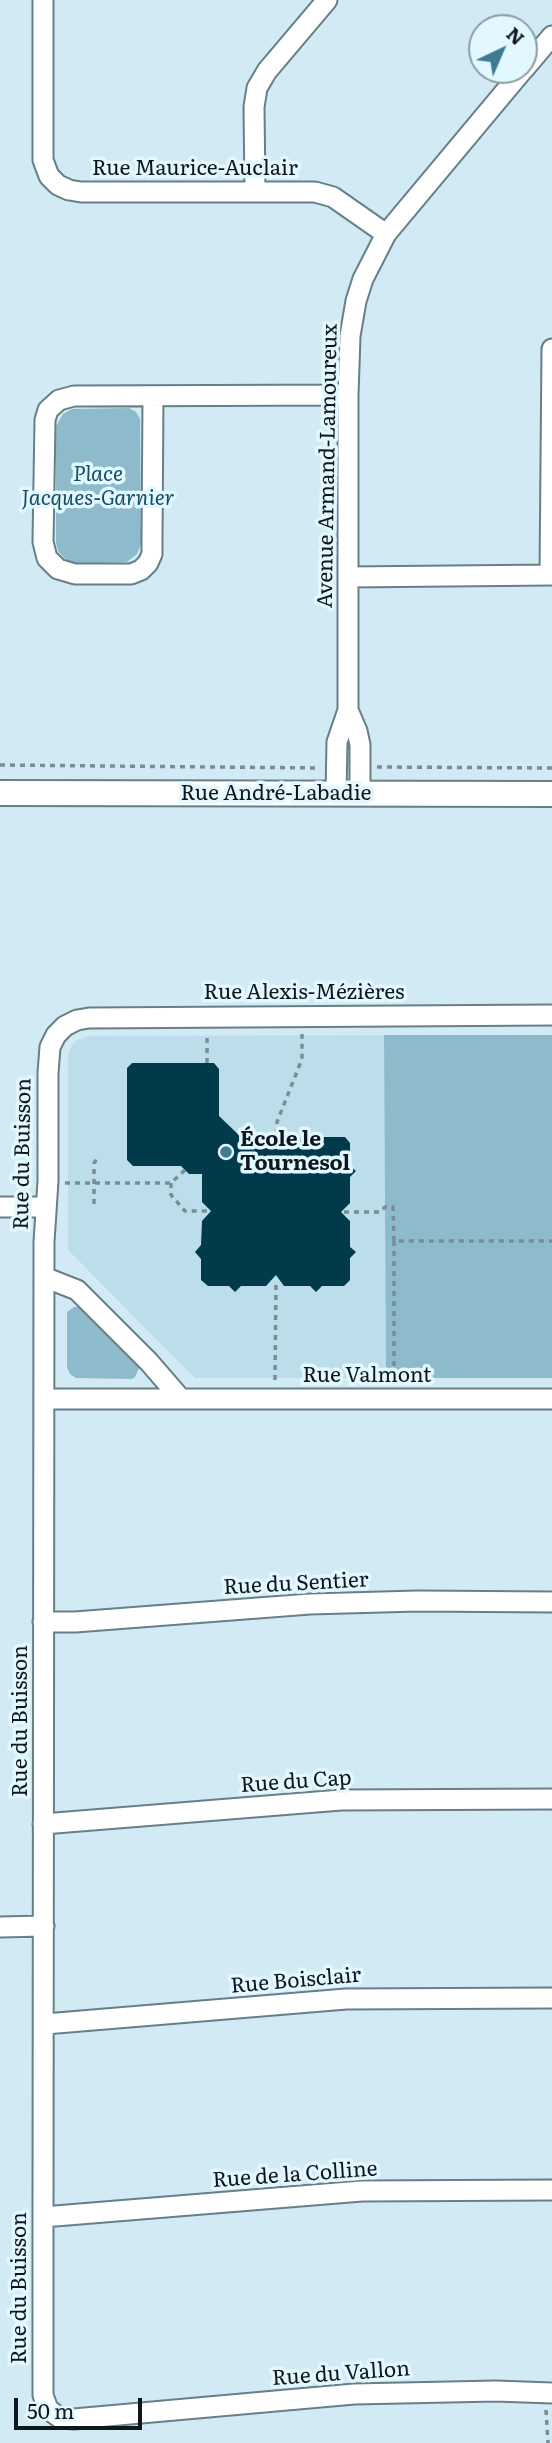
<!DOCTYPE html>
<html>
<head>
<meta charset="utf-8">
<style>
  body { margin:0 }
  #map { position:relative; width:552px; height:2443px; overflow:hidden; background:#d1eaf4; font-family:Literata,serif }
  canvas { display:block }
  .north { position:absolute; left:468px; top:14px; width:70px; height:70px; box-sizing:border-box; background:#e2f7ff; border:2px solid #8d9da4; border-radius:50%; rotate:44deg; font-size:19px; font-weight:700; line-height:28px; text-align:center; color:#0e171b }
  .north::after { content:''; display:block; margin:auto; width:24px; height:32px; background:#3e7b91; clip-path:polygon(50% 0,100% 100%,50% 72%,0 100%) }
  .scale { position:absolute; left:14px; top:2398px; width:128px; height:32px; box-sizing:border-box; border:4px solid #0e171b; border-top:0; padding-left:9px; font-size:21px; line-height:24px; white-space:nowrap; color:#0e171b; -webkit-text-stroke:5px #e2f7ff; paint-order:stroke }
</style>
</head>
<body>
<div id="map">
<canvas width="552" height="2443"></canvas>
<div class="north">N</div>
<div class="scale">50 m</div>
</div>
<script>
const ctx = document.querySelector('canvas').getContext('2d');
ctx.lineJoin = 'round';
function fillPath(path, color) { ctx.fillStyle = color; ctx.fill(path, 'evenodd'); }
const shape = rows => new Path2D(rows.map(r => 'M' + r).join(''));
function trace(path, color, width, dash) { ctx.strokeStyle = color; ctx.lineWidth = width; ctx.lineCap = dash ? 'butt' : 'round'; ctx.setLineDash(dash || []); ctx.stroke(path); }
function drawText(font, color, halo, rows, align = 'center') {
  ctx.font = font + ' Literata,serif'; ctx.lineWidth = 7; ctx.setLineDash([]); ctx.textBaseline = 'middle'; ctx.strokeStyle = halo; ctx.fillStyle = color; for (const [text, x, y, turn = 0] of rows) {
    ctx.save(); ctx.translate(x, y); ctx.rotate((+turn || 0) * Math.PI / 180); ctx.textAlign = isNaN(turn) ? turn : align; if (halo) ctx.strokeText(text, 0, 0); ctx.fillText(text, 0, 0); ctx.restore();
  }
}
fillPath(shape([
  [384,1035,386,1378,195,1378,68,1250,68,1055,71,1047,75,1041,89,1036]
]), '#bcdeeb');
fillPath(shape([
  [72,409,129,408,136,412,140,419,141,544,137,554,127,562,78,564,66,560,58,551,56,543,56,426,63,414],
  [384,1035,552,1035,552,1378,386,1378],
  [81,1306,140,1366,135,1377,132,1379,76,1378,70,1374,67,1367,67,1312,74,1307]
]), '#8ebbcc');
fillPath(shape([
  [132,1063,214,1063,219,1069,219,1116,241,1137,267,1138,276,1146,285,1137,310,1137,316,1132,322,1137,345,1137,350,1143,350,1166,356,1171,350,1177,350,1203,341,1212,350,1221,350,1247,356,1252,350,1258,350,1280,344,1286,322,1286,316,1292,310,1286,284,1286,276,1275,266,1286,241,1286,235,1292,229,1286,208,1286,201,1280,201,1259,195,1252,201,1245,202,1221,211,1211,202,1202,202,1174,189,1174,181,1166,133,1166,127,1160,127,1068]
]), '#003a4b');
const minor = shape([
  [43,0,43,160,49,176,58,185,69,190,81,192,315,192,333,197,386,234],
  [524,69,552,36],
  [255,192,254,107,257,88,267,71,327,0],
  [153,397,152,539,152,554,148,563,141,570,131,574,75,574,58,569,47,558,43,542,45,420,48,410,59,400,74,396,348,395],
  [550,575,552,349],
  [348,577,552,575],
  [348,710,357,731,360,745,360,795],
  [336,795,337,742,348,710,348,395,350,336,356,301,363,279,386,234,523,70],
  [552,1015,89,1018,77,1020,65,1026,56,1035,50,1047,48,1073,48,1181,44,1242,43,2217,43,2395,48,2409,60,2418,74,2419,354,2394,496,2391,552,2393],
  [0,1207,46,1207],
  [44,1277,77,1290,149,1362,181,1399],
  [44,1399,552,1399],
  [43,1622,75,1622,310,1604,418,1601,552,1602],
  [43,1824,341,1800,552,1799],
  [0,1927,44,1926],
  [45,2024,346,1999,552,1998],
  [43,2217,362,2191,552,2190]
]);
const tertiary = shape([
  [0,793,552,794]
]);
trace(minor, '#677f88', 23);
trace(tertiary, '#677f88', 28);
trace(shape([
  [0,765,320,768],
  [377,767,552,768],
  [207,1063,207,1035],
  [276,1144,277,1122,302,1059,302,1034],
  [65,1183,171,1183,185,1170],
  [171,1183,171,1195,185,1211,208,1211],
  [94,1204,94,1163,99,1156],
  [344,1212,380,1212,385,1207,393,1207,394,1241,552,1241],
  [394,1241,394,1383],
  [275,1380,276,1280],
  [546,2410,548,2443]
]), '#7b8d94', 3.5, [5, 5]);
trace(minor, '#fff', 19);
trace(tertiary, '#fff', 24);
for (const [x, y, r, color] of [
  [226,1152,7,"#3e7b91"]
]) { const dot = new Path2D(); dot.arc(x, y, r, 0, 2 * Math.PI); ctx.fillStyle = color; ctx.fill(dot); trace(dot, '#e2f7ff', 2.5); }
drawText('21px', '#0e171b', '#e2f7ff', [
  ["Rue Maurice-Auclair",195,169],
  ["Avenue Armand-Lamoureux",328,466,-89],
  ["Rue André-Labadie",276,794],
  ["Rue Alexis-Mézières",304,993],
  ["Rue du Buisson",23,1154,-89],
  ["Rue Valmont",367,1376],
  ["Rue du Sentier",296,1584,-3],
  ["Rue du Buisson",21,1721,-90],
  ["Rue du Cap",296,1782,-4],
  ["Rue Boisclair",296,1981,-5],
  ["Rue de la Colline",295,2175,-4],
  ["Rue du Buisson",20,2288,-90],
  ["Rue du Vallon",341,2374,-4]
]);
drawText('italic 21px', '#154e60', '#e2f7ff', [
  ["Place",98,475],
  ["Jacques-Garnier",98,499]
]);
drawText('bold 21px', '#0e171b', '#e2f7ff', [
  ["École le",240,1140],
  ["Tournesol",240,1164]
], 'left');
</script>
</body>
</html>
